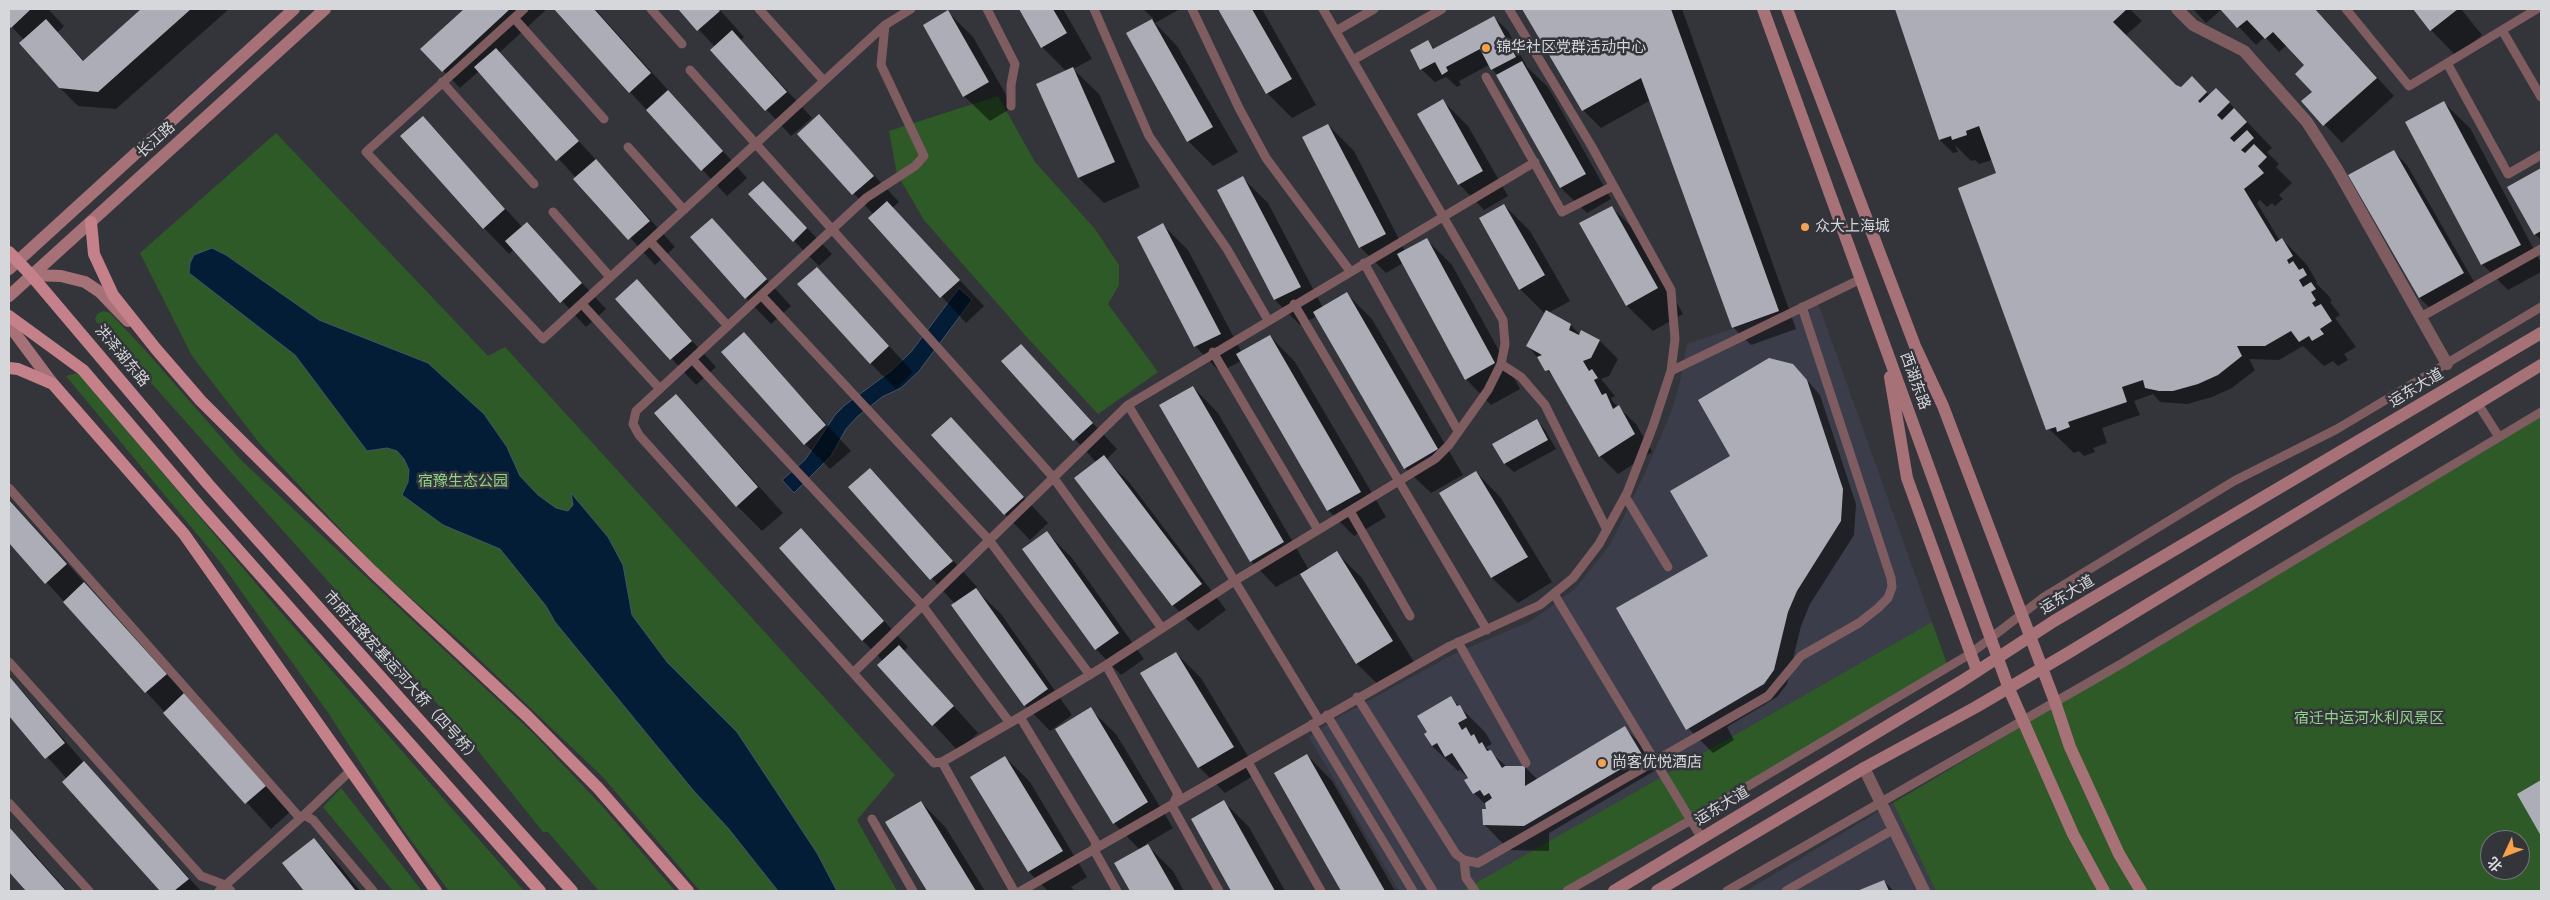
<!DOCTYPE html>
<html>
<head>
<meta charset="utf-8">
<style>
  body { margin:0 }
  #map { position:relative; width:2550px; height:900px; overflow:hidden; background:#34353b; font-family:Montserrat,"Noto Sans SC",sans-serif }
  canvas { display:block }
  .frame { position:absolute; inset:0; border:10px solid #d6d7db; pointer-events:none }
  .north { position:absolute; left:2480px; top:830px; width:50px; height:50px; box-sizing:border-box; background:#34353b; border:1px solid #75767b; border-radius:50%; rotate:227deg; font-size:14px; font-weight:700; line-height:20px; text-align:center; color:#d6d7db }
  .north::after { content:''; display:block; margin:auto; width:18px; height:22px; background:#f7a149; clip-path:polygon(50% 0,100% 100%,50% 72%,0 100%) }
</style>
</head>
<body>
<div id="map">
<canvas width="2550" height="900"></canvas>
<div class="frame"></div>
<div class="north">北</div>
</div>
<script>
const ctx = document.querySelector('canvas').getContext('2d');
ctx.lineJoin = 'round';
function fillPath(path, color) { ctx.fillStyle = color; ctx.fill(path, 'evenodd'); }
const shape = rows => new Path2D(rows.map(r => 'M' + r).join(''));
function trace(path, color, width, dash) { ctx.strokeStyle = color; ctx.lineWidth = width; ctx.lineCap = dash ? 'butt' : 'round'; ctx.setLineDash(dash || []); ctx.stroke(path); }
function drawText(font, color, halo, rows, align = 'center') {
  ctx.font = font + ' Montserrat,"Noto Sans SC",sans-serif'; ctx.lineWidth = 5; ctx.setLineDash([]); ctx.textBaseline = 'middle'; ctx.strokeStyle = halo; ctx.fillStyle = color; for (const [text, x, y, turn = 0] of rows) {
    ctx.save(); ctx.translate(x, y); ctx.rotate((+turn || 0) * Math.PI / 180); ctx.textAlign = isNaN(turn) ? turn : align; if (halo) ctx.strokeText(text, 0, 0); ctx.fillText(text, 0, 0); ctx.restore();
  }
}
fillPath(shape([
  [1817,300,1932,622,1462,891,1399,891,1309,737,1342,715,1454,654,1531,621,1576,588,1610,545,1646,471,1672,410,1680,382,1687,344],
  [1893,803,1936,891,1746,891]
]), '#3c3d4a');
fillPath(shape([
  [998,96,1035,162,1095,229,1119,265,1119,285,1108,304,1158,372,1098,414,1025,335,924,220,897,174,889,131],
  [276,133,488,356,505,347,895,775,857,820,897,891,700,891,603,777,461,642,378,569,260,444,192,356,140,253],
  [103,311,110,313,145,350,241,460,534,734,602,806,675,891,599,891,548,832,543,832,467,737,95,320,97,314],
  [78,373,258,586,524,891,449,891,404,831,329,714,221,563,66,376],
  [2541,417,2541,891,1936,891,1893,803],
  [2490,840,2520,840,2520,870,2490,870],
  [1932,622,1947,664,1944,668,1559,891,1462,891],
  [341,788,422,891,393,891,323,807]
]), '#2e5a28');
const water = shape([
  [212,248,226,255,319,320,428,363,484,414,507,447,520,476,538,495,556,508,568,511,573,505,571,493,608,537,623,565,632,615,667,662,737,732,817,853,837,891,778,891,728,828,693,790,555,622,546,606,500,549,443,525,402,495,408,482,409,470,404,459,397,451,387,448,367,451,295,355,189,273,190,263,194,255,212,248],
  [959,288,972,300,919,371,901,388,882,397,858,416,846,429,831,456,794,493,782,480,805,460,835,415,845,405,891,371,911,352,959,288]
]);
fillPath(water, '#041d37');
trace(water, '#435568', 1);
fillPath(shape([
  [9,9,48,9,64,26,57,33,84,61,143,9,229,9,116,109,78,106,60,88,24,40,9,24],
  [466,9,547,9,499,53,675,247,655,265,479,71,460,88,422,49],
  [556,9,595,9,747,178,727,196,630,92],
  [680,9,719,9,744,37,741,40,812,118,791,136,712,50,715,47],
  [1021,9,1063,9,1092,59,1073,69,1099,94,1140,187,1104,203,1079,178,1037,85,1067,72,1042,47],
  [1143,9,1180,9,1155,23,1177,46,1238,152,1213,166,1188,141,1128,34,1154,19],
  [1219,9,1262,9,1316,105,1292,118,1267,93],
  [1524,9,1682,9,1796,329,1751,345,1733,327,1651,100,1601,128,1583,110],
  [1896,9,2130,9,2142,21,2125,36,2176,87,2181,89,2192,78,2209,95,2216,89,2272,148,2267,152,2279,164,2276,167,2292,183,2279,195,2283,199,2275,206,2272,203,2267,207,2260,200,2257,203,2280,241,2282,239,2307,265,2317,282,2316,283,2328,295,2332,301,2330,302,2340,315,2335,318,2356,347,2344,354,2348,360,2338,366,2333,361,2324,366,2303,346,2279,360,2249,359,2255,370,2232,388,2212,397,2187,404,2160,402,2153,394,2134,401,2140,415,2102,428,2107,443,2093,448,2095,452,2084,456,2079,451,2074,453,2048,428,1997,175,1992,160,1979,164,1975,160,1971,161,1955,145,1958,152,1953,153,1940,140],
  [2193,9,2315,9,2394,96,2342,143,2303,101,2313,92,2306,65,2287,45,2279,52,2265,37,2256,45,2222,9,2206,23],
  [2414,9,2461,9,2482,35,2456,56,2431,30],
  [948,12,973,37,1013,107,990,121,964,96],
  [1494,17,1508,31,1527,67,1548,87,1611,199,1587,213,1561,188,1498,76,1489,65,1459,81,1461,85,1457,87,1446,77,1435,82,1421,69,1428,42,1435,49],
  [1443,101,1468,126,1508,196,1484,210,1459,184],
  [2444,103,2470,128,2541,263,2541,272,2508,290,2482,264,2407,122],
  [819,116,899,202,892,208,984,306,966,323,870,218,874,215,799,134],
  [423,118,522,227,527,223,606,309,586,327,514,249,509,254,484,228],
  [1328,125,1354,151,1405,251,1426,239,1452,265,1520,389,1491,405,1466,379,1403,263,1386,273,1360,247,1304,138],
  [2393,151,2407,165,2477,287,2433,311,2420,298,2350,176],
  [2541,169,2541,240,2535,234,2509,187],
  [1243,178,1268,203,1323,308,1347,294,1372,319,1463,475,1431,493,1405,468,1317,316,1300,325,1275,300,1218,191],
  [763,182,832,254,819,266,794,241],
  [1504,205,1530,231,1570,301,1548,313,1571,325,1580,335,1582,332,1600,341,1618,359,1609,376,1601,379,1615,396,1611,398,1613,402,1636,424,1652,452,1618,474,1600,456,1557,382,1528,346,1545,314,1520,289,1480,219],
  [1611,207,1637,232,1683,314,1653,331,1627,306,1581,224],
  [712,220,791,306,771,324,746,298],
  [1163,225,1188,250,1242,353,1270,336,1295,362,1386,517,1354,536,1328,510,1241,361,1220,372,1195,346],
  [817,268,913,372,896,389,870,363],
  [637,281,716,367,696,385,617,299],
  [744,334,851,451,830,469,805,444],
  [1020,345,1117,449,1106,460,1129,482,1226,610,1198,631,1173,605,1076,478,1096,462,1003,361],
  [1806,379,1820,395,1856,504,1854,535,1810,604,1801,626,1787,684,1777,697,1727,727,1734,740,1713,753,1688,728,1640,650,1710,556,1732,457],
  [1193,387,1218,413,1309,570,1337,553,1362,578,1417,667,1383,689,1357,664,1301,573,1276,587,1251,561,1161,406],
  [676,395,783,513,762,531,737,506],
  [951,419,1048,523,1030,540,1005,514],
  [1537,421,1545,430,1556,449,1514,472,1505,464,1494,444],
  [870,469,977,587,975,589,1001,614,1072,715,1050,731,1025,705,955,604,850,487],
  [1476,472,1501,498,1552,582,1518,603,1492,578,1441,494],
  [9,499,291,811,271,829,9,541],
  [801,530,908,647,904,651,978,733,958,751,879,665,883,661,862,640],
  [1047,533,1072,558,1144,659,1121,675,1096,649],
  [1176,653,1201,678,1258,773,1225,793,1199,767,1142,673],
  [9,676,85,764,201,891,161,891,64,782,67,779,9,714],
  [1451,698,1485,732,1492,744,1486,747,1490,752,1507,767,1525,767,1538,780,1625,728,1638,741,1656,770,1549,833,1549,851,1509,850,1484,824,1486,805,1474,793,1466,780,1469,779,1460,770,1458,771,1432,746],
  [1090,709,1116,734,1173,828,1146,844,1173,871,1184,891,1132,891,1116,863,1140,850,1114,823],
  [1307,755,1332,781,1395,891,1342,891,1276,773],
  [1005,757,1030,782,1087,877,1071,887,1075,891,1048,891,1029,872],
  [2541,782,2541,834,2519,795],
  [921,802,946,828,985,891,929,891,887,822],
  [1224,802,1249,827,1285,891,1233,891,1192,820],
  [9,828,30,849,67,891,27,891,9,870],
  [314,840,339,865,360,891,306,891,284,863],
  [1884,881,1894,891,1860,891]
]), '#0007');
fillPath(shape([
  [9,9,31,9,11,28,9,26],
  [141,9,191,9,98,92,59,88,19,43,46,19,83,61],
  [464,9,510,9,442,72,420,49],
  [554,9,594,9,651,73,629,93],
  [678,9,718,9,720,11,697,31],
  [1019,9,1053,9,1067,33,1041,48],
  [1218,9,1252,9,1292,79,1266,94],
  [1522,9,1671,9,1779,311,1732,328,1641,78,1582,111],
  [1895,9,2127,9,2113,22,2176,85,2181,87,2192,76,2207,92,2198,101,2200,103,2216,88,2230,102,2217,115,2222,120,2234,108,2247,122,2230,138,2234,142,2247,130,2254,138,2241,150,2245,153,2254,144,2267,157,2258,166,2264,173,2244,189,2276,242,2282,238,2293,256,2287,260,2289,264,2293,261,2299,270,2303,268,2307,275,2299,280,2303,287,2311,282,2316,289,2311,292,2316,300,2312,303,2315,307,2321,304,2332,321,2320,329,2324,334,2312,341,2309,336,2299,342,2291,331,2265,346,2237,346,2242,356,2218,375,2198,384,2173,391,2159,391,2145,388,2143,380,2122,387,2127,402,2068,422,2070,427,2057,432,2056,427,2046,430,1958,188,1996,173,1979,126,1966,131,1967,135,1952,140,1951,136,1939,140],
  [2220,9,2315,9,2377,78,2323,126,2301,101,2312,92,2295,74,2304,65,2273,32,2265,39,2247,20,2237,28],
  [2413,9,2458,9,2430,31],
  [948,10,989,82,963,97,923,25],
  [1494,16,1516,57,1491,70,1480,49,1446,67,1448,71,1442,75,1435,62,1420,70,1410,50,1428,40,1433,49],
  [1152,19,1213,127,1187,142,1126,33],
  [732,30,787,92,765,111,710,50],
  [496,48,579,141,556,161,474,67],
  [1522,61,1586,174,1560,188,1496,75],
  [1073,67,1115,162,1078,178,1036,84],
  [668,90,723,151,701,171,646,110],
  [1443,99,1483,171,1458,185,1417,114],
  [2444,101,2521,245,2481,265,2405,122],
  [819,114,874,176,852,195,797,134],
  [423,116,505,209,483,229,400,136],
  [1328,124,1386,234,1359,248,1302,137],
  [2394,150,2464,273,2419,298,2348,175],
  [596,159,650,221,628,240,573,179],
  [2541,168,2541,231,2534,235,2507,187],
  [1243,176,1301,287,1274,300,1217,190],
  [763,181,807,228,793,242,748,194],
  [887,201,960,280,940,298,868,218],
  [1504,204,1545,275,1519,290,1479,218],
  [1612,206,1658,288,1626,306,1579,223],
  [712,218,767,279,745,299,690,237],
  [527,222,582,283,560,303,505,241],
  [1163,223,1221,334,1194,347,1137,237],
  [1427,238,1495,363,1465,380,1397,254],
  [817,267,889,346,870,364,797,284],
  [637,279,692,341,670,360,615,299],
  [1347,292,1438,449,1404,469,1313,312],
  [1546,310,1571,324,1569,330,1579,335,1581,330,1600,340,1591,358,1583,361,1589,371,1592,369,1598,378,1594,380,1602,395,1606,393,1613,409,1619,405,1635,434,1599,457,1549,370,1545,371,1537,357,1542,355,1526,346],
  [744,332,826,425,804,445,721,352],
  [1270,335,1361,492,1327,511,1236,354],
  [1021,344,1093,423,1073,441,1001,361],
  [1769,358,1793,364,1807,380,1843,489,1841,521,1797,591,1788,612,1774,670,1764,684,1686,730,1616,608,1708,556,1670,491,1730,456,1698,400],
  [1193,386,1284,542,1250,562,1159,405],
  [676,394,758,487,736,507,654,413],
  [951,417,1024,497,1004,515,931,435],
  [1537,419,1548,440,1504,464,1492,444],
  [1104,455,1202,584,1172,606,1074,478],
  [870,468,953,561,930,580,848,487],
  [1476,471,1528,557,1491,578,1439,493],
  [9,500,67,564,45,584,9,543],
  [801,528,884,621,862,641,779,548],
  [1047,531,1119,633,1095,650,1022,549],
  [1337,551,1393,641,1356,664,1300,574],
  [84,582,167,674,145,693,63,602],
  [976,588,1048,689,1024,706,951,605],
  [899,645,954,706,932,726,877,665],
  [1176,652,1234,747,1198,768,1140,673],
  [9,676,65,743,45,759,9,716],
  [184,693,267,785,245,804,163,713],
  [1451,696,1457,706,1460,705,1467,718,1458,723,1462,730,1466,727,1471,736,1474,734,1479,744,1482,742,1487,751,1491,750,1502,768,1505,766,1525,766,1525,786,1625,726,1643,756,1524,826,1483,825,1482,809,1486,809,1485,803,1492,798,1489,793,1484,796,1480,790,1473,794,1464,780,1468,778,1452,753,1445,757,1437,743,1432,746,1424,734,1427,732,1417,716],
  [1091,707,1148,802,1113,824,1055,729],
  [1307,754,1385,891,1341,891,1274,773],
  [1005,756,1063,851,1028,872,970,777],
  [84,761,189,879,174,891,160,891,62,782],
  [2541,780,2541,836,2517,794],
  [1224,800,1275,891,1231,891,1191,819],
  [921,801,976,891,927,891,885,822],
  [9,827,66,891,26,891,9,872],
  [314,838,356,891,304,891,282,863],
  [1148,844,1175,891,1130,891,1114,863],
  [1884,880,1889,891,1857,891]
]), '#acadb6');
trace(shape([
  [524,9,366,152,543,339,885,25,911,9],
  [651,9,682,44],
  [759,9,824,81],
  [987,9,1015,64,1011,85,1011,106],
  [1094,9,1149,136,1227,249,1268,320],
  [1192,9,1239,108,1266,158,1350,271],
  [2346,9,2409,86,2537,9],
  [514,18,604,119],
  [885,25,881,65,924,156,915,166,866,198,636,411,633,424,639,435,934,763,942,762,1020,717,1106,665,1236,580,1435,459,1449,445,1488,390,1501,364,1505,344,1503,320,1323,9],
  [2502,30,2541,97],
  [1336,31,1374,9],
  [1353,60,1442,9],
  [2447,63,2508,174,2541,155],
  [690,70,1053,477,1161,627],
  [1486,77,1562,212,1613,186],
  [442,82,534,184],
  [628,147,684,210],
  [553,212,610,277],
  [650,241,728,326],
  [1364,263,1458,431],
  [761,295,989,540,1090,675],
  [582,304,660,389],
  [1294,304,1487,630],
  [2421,317,2541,249],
  [1213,352,1318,530],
  [692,359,922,605,1010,723],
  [1501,364,1521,377,1545,405,1607,530],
  [1671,371,1861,279],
  [2478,404,2499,437],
  [1128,405,1319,720],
  [9,488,300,818],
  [1625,496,1668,567],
  [1350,511,1410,616],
  [1554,594,1701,837],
  [1458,642,1526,763],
  [9,662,201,876,225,885,231,891],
  [1106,665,1178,794,1172,806,1219,891],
  [853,673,1128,405,1535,162],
  [1357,697,1456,854,1464,860,1478,863,1768,696,1801,656,1859,623,1878,608,1888,598,1892,587,1891,578,1802,307],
  [1327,715,1433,891],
  [1020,717,1096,843,1094,850,1117,891],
  [1312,724,1413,891],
  [942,762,1014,891],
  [1248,762,1321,891],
  [9,803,89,891],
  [304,815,350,771],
  [872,819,913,891],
  [1464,860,1466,878,1475,891],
  [219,891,304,815,313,820,373,891],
  [1021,891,1450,646,1540,605,1573,578,1599,544,1627,493,1653,426,1671,371,1675,339,1671,290,1592,147,1509,9],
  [1567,891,1691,820,1970,654,2044,597,2234,481,2337,429,2541,307],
  [1727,891,2121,664,2541,412],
  [1786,891,1894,829]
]), '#7e5c60', 9);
trace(shape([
  [2177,9,2193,25,2244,51,2307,122,2337,169,2447,364],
  [1864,768,1924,891]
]), '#7e5c60', 12);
trace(shape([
  [1763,9,2009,689,2073,834,2104,891],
  [1787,9,1915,346,1943,406,2055,702,2070,747,2119,854,2141,891],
  [9,269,294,9],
  [31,275,61,276,85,282,100,292,128,321],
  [9,296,325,9],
  [9,325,53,384],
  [1890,377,1907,478,1977,671],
  [1614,891,1962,681,2054,621,2541,333],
  [1657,891,1864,768,1976,707,2068,653,2541,365]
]), '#a67177', 12);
trace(shape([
  [91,222,94,254,113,295,156,349,201,401,373,572,527,716,598,788,688,891],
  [9,252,31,275,208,484,572,891],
  [9,316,83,370,201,508,540,891],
  [9,368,18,369,53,384,184,534,436,891]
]), '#c48189', 12);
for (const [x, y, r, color] of [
  [1486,48,5,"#f7a149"],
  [1805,227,5,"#f7a149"],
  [1602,763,5,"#f7a149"]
]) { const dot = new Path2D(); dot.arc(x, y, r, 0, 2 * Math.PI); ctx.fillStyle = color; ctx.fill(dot); trace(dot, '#34353b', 2); }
drawText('15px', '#d6d7db', '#34353b', [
  ["锦华社区党群活动中心",1496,48],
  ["众大上海城",1815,227],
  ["尚客优悦酒店",1612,763]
], 'left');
drawText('15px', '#d6d7db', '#34353b', [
  ["长江路",156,140,-42],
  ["洪泽湖东路",122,356,50],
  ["西湖东路",1915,381,70],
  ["运东大道",2416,388,-31],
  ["运东大道",2067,595,-31],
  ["市府东路宏基运河大桥（四号桥）",402,677,48],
  ["运东大道",1722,806,-31]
]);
drawText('15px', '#8fd485', '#34353b', [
  ["宿豫生态公园",463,482],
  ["宿迁中运河水利风景区",2369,719]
]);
</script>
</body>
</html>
